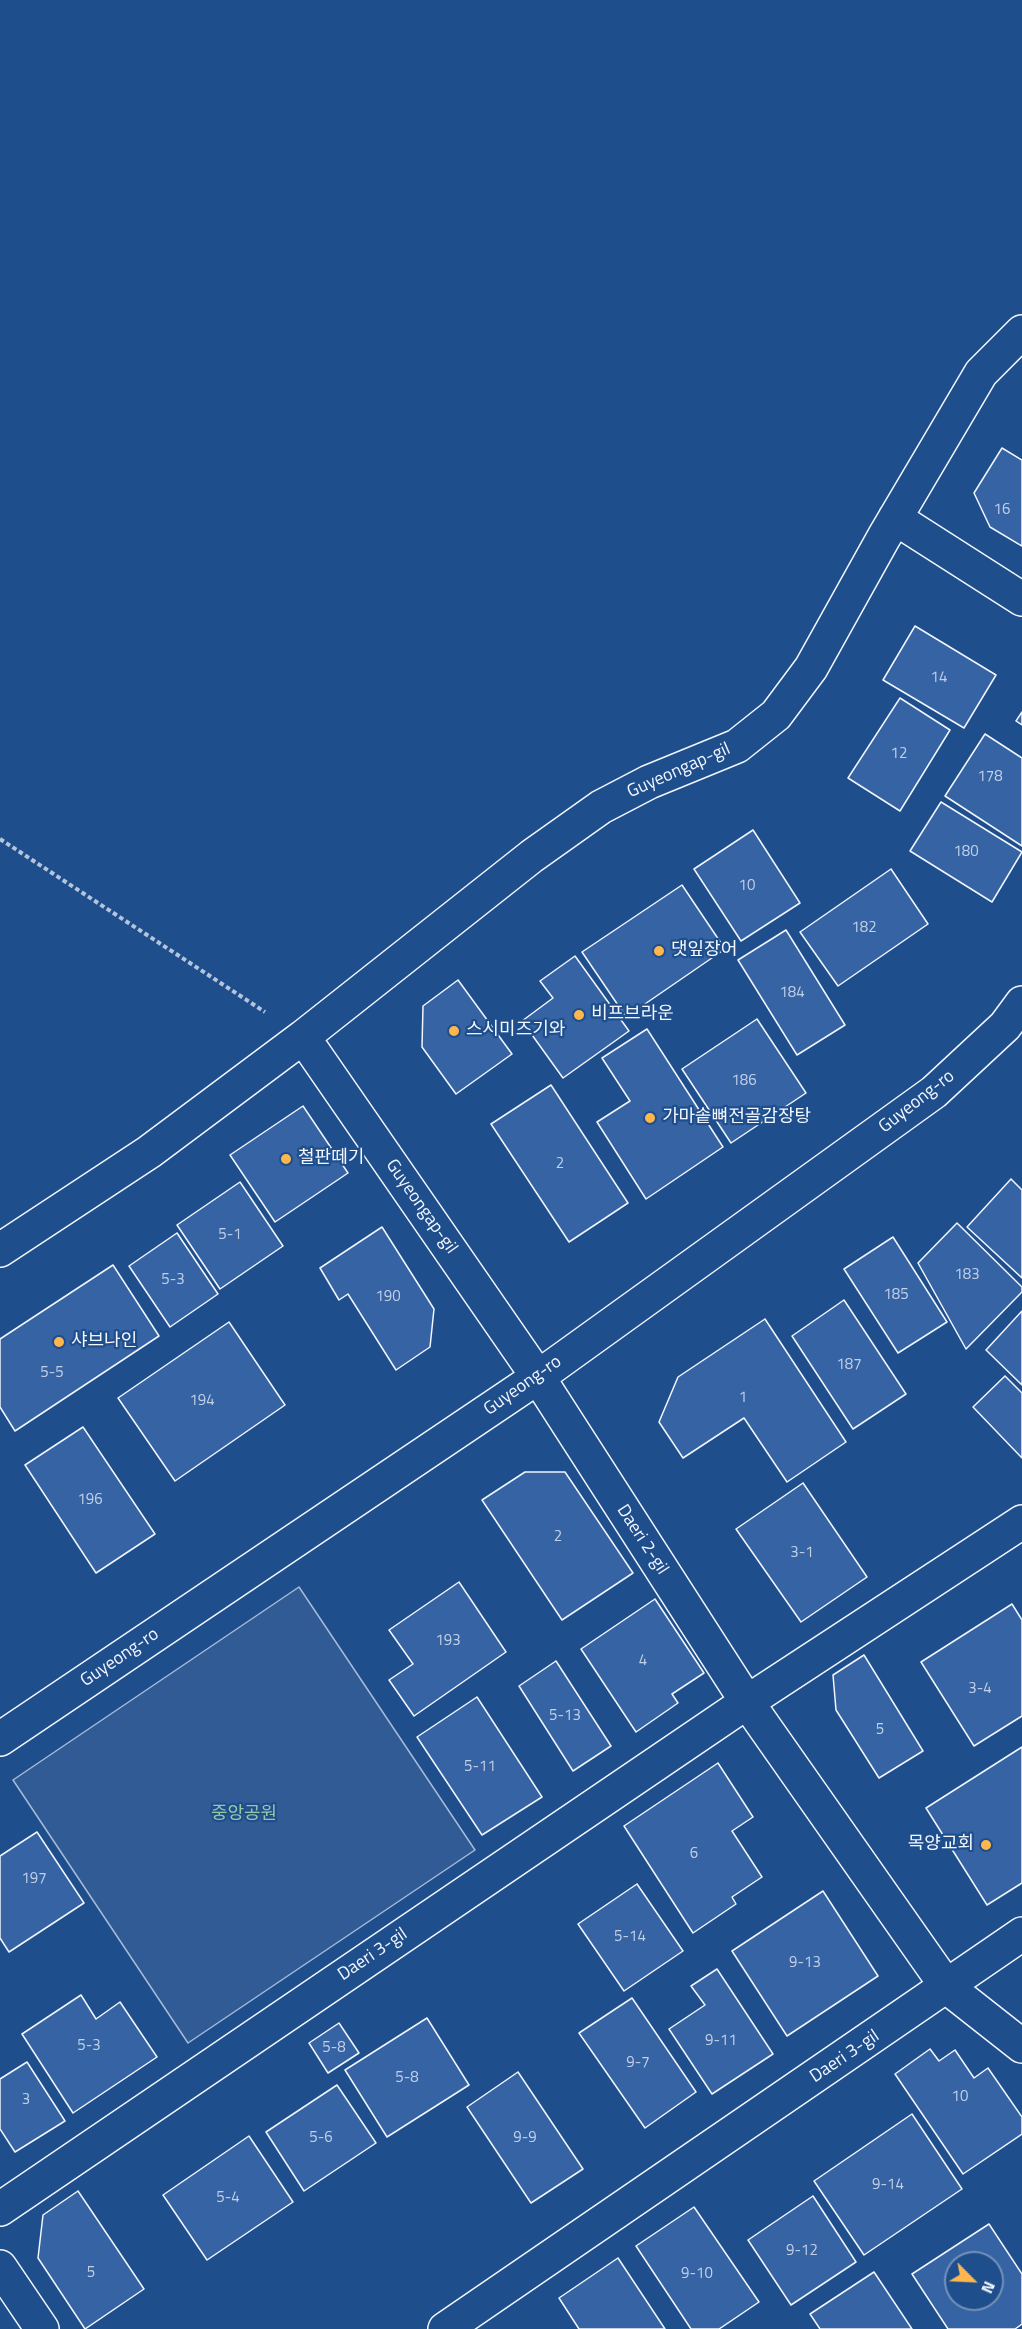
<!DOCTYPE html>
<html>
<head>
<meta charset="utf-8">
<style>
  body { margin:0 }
  #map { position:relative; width:1022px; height:2329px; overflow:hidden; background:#1f4e8c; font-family:"Titillium Web",sans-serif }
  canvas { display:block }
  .north { position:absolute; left:944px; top:2251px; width:60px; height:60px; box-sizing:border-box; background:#1f4e8c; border:2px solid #7391ba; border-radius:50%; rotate:114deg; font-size:16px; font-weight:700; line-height:24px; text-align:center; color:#f2f6ff }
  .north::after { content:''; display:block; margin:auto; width:21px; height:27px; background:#ffb74d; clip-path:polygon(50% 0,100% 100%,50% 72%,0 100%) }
</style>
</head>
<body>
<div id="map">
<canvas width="1022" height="2329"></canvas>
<div class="north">N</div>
</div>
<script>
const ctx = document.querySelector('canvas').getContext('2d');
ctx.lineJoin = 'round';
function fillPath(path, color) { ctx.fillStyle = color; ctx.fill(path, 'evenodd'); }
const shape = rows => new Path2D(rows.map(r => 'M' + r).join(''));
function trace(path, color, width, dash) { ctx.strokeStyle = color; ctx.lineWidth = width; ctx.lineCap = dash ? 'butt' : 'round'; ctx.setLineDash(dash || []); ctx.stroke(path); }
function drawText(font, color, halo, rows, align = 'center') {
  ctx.font = font + ' "Titillium Web","Noto Sans KR",sans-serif'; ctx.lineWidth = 4.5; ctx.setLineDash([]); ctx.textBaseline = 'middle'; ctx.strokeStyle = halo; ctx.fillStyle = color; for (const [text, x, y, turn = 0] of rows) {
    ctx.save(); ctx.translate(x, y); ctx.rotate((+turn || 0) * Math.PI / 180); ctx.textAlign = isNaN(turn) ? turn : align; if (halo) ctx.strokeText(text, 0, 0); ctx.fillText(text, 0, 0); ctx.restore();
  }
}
const built = shape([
  [299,1587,475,1850,188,2043,13,1780,299,1587]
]);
fillPath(built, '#305b95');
trace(built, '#a8bbd7', 1.5);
const building = shape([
  [1002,448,1022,460,1022,546,990,527,974,493,1002,448],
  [915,626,996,675,964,728,883,680,915,626],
  [900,698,950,730,900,811,848,778,900,698],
  [1022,712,1022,725,1016,721,1022,712],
  [985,734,1022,758,1022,846,945,796,985,734],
  [941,802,1022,852,992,902,910,851,941,802],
  [753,830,800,903,741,941,694,869,753,830],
  [891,869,928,924,838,986,800,932,891,869],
  [682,885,725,949,626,1017,582,952,682,885],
  [786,930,845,1025,797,1055,738,960,786,930],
  [575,956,629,1031,563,1078,522,1021,553,998,540,981,575,956],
  [458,980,512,1054,456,1094,422,1047,423,1006,458,980],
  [757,1019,806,1093,731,1143,682,1069,757,1019],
  [647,1029,723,1147,646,1199,597,1122,630,1101,602,1058,647,1029],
  [551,1085,628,1203,569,1242,491,1124,551,1085],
  [303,1106,348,1173,275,1222,230,1155,303,1106],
  [1011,1179,1022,1190,1022,1278,967,1227,1011,1179],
  [240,1182,283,1246,220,1289,177,1225,240,1182],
  [957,1223,1022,1287,1022,1292,966,1349,918,1263,957,1223],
  [382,1227,434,1309,430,1347,396,1370,348,1294,339,1300,320,1268,382,1227],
  [177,1233,218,1294,170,1327,129,1266,177,1233],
  [893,1237,947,1322,898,1353,844,1269,893,1237],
  [113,1265,159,1336,15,1431,0,1407,0,1339,113,1265],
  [844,1300,906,1394,853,1429,792,1336,844,1300],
  [1022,1311,1022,1385,986,1350,1022,1311],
  [765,1319,846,1442,787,1482,744,1418,683,1458,659,1422,678,1377,765,1319],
  [229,1322,285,1405,175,1481,118,1398,229,1322],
  [1005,1376,1022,1393,1022,1458,973,1407,1005,1376],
  [83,1427,155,1534,96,1573,25,1465,83,1427],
  [525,1472,565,1472,633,1573,562,1620,482,1500,525,1472],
  [803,1483,867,1577,801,1622,736,1529,803,1483],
  [459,1582,506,1652,414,1716,389,1680,413,1664,389,1630,459,1582],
  [655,1599,704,1673,672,1694,678,1703,636,1732,581,1649,655,1599],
  [1012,1604,1022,1620,1022,1716,974,1746,921,1662,1012,1604],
  [864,1655,923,1751,879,1778,836,1710,833,1675,864,1655],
  [556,1661,611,1746,573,1771,519,1686,556,1661],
  [477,1697,542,1797,482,1835,417,1737,477,1697],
  [1022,1747,1022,1883,987,1905,926,1808,1022,1747],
  [718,1763,753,1817,732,1831,762,1877,732,1897,736,1904,693,1933,624,1826,718,1763],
  [37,1832,84,1903,9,1952,0,1938,0,1856,37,1832],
  [637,1884,683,1951,624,1991,578,1924,637,1884],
  [823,1891,878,1976,787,2036,732,1951,823,1891],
  [717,1969,773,2054,712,2094,669,2029,705,2005,691,1986,717,1969],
  [81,1995,96,2019,120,2002,157,2057,73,2113,22,2034,81,1995],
  [632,1998,696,2092,645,2128,579,2033,632,1998],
  [427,2018,469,2085,387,2137,345,2070,427,2018],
  [339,2023,359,2053,328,2073,309,2043,339,2023],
  [930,2049,939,2061,955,2050,974,2078,988,2068,1022,2117,1022,2134,963,2174,895,2074,930,2049],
  [27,2062,65,2121,15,2152,0,2129,0,2079,27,2062],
  [518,2072,583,2169,531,2203,467,2107,518,2072],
  [337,2085,376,2143,304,2191,266,2132,337,2085],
  [912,2114,962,2189,864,2255,814,2181,912,2114],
  [249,2136,293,2202,207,2260,163,2195,249,2136],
  [78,2191,144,2289,85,2329,38,2258,43,2215,78,2191],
  [813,2196,856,2262,791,2305,748,2240,813,2196],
  [694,2207,759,2302,719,2329,691,2329,636,2246,694,2207],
  [989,2224,1022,2274,1022,2324,1015,2329,948,2329,912,2274,989,2224],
  [956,2263,992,2263,992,2299,956,2299,956,2263],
  [618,2258,665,2329,579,2329,559,2298,618,2258],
  [874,2272,912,2329,820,2329,810,2314,874,2272]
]);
fillPath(building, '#3563a3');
trace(building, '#f2f6ff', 1.5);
const minor = shape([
  [1022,332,981,373,884,537,811,668,776,715,737,746,649,782,601,807,532,856,303,1037,538,1377,747,1702,947,1987,1022,2046],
  [895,518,1022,599],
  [0,1250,149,1152,303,1037],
  [0,2209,747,1702,1022,1522],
  [0,2267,42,2329],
  [445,2329,1022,1934]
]);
const secondary = shape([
  [0,1739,538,1377,934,1092,1005,1026,1022,1003]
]);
trace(minor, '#f2f6ff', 36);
trace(secondary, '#f2f6ff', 36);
trace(shape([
  [0,839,265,1012]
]), '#b3c4dc', 4, [4.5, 3]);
trace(minor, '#1f4e8c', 33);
trace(secondary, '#1f4e8c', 33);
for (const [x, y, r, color] of [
  [659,951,6,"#ffb74d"],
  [579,1015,6,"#ffb74d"],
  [454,1031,6,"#ffb74d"],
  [650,1118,6,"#ffb74d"],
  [286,1159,6,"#ffb74d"],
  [59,1342,6,"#ffb74d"],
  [986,1845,6,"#ffb74d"]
]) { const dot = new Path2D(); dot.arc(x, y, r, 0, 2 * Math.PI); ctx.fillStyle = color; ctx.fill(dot); trace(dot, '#1f4e8c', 2); }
drawText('15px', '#c3d1e8', null, [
  ["16",1002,510],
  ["14",939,678],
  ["12",899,754],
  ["178",990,777],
  ["180",966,852],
  ["10",747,886],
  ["182",864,928],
  ["184",792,993],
  ["186",744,1081],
  ["2",560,1164],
  ["5-1",230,1235],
  ["183",967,1275],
  ["5-3",173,1280],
  ["185",896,1295],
  ["190",388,1297],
  ["187",849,1365],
  ["5-5",52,1373],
  ["1",743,1398],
  ["194",202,1401],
  ["196",90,1500],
  ["2",558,1537],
  ["3-1",802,1553],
  ["193",448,1641],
  ["4",643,1661],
  ["3-4",980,1689],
  ["5-13",565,1716],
  ["5",880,1730],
  ["5-11",480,1767],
  ["6",694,1854],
  ["197",34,1879],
  ["5-14",630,1937],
  ["9-13",805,1963],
  ["9-11",721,2041],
  ["5-3",89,2046],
  ["5-8",334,2048],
  ["9-7",638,2063],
  ["5-8",407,2078],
  ["10",960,2097],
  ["3",26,2100],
  ["5-6",321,2138],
  ["9-9",525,2138],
  ["9-14",888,2185],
  ["5-4",228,2198],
  ["9-12",802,2251],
  ["5",91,2273],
  ["9-10",697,2274]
]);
drawText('18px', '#f2f6ff', '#1f4e8c', [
  ["Guyeongap-gil",679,771,-24],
  ["Guyeong-ro",917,1102,-38],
  ["Guyeongap-gil",421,1207,55],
  ["Guyeong-ro",523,1386,-35],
  ["Daeri 2-gil",642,1540,57],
  ["Guyeong-ro",120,1658,-34],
  ["Daeri 3-gil",373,1955,-34],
  ["Daeri 3-gil",845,2057,-34]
]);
drawText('18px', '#f2f6ff', '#1f4e8c', [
  ["댓잎장어",671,951],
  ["비프브라운",591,1015],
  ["스시미즈기와",466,1031],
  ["가마솥뼈전골감장탕",662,1118],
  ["철판떼기",298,1159],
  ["샤브나인",71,1342],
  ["목양교회",974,1845,"right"]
], 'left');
drawText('18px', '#97c8a6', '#1f4e8c', [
  ["중앙공원",244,1815]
]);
</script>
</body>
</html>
